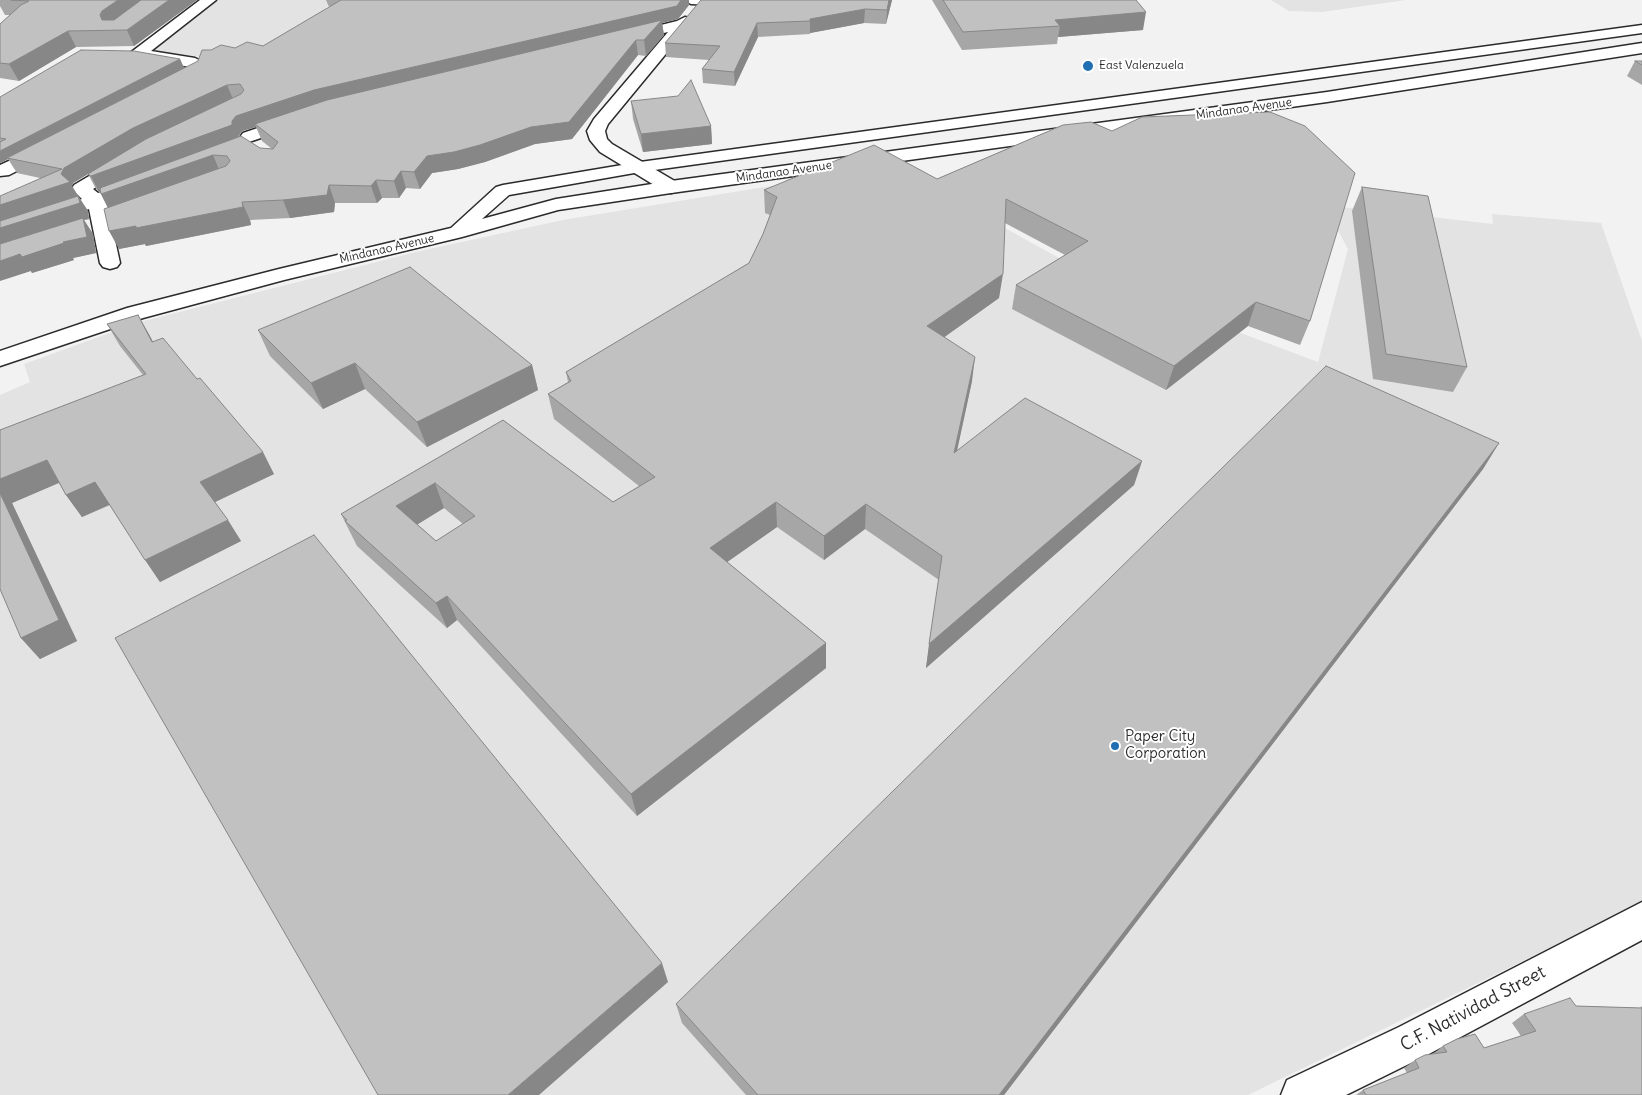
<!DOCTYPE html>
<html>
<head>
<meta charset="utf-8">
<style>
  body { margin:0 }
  canvas { display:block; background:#f2f2f2 }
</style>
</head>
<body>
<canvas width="1642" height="1095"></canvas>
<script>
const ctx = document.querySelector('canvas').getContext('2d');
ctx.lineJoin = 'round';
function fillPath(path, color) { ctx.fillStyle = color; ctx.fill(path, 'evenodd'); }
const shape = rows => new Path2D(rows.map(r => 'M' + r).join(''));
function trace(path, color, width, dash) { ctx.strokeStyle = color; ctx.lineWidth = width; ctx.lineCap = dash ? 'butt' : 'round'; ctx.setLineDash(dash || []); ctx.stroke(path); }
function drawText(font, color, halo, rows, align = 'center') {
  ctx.font = font + ' Delius,sans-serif'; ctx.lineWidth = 4; ctx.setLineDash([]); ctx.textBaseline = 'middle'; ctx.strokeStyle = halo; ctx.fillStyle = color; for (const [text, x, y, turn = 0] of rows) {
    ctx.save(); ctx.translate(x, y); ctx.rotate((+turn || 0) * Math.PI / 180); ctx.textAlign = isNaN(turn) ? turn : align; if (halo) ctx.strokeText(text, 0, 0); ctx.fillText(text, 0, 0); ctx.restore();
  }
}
fillPath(shape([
  [214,0,334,0,267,64,150,51],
  [1271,0,1406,0,1322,12,1289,11],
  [893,166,1097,279,1318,362,1348,249,1324,205,1493,224,1492,214,1601,223,1642,341,1642,903,1248,1095,0,1095,0,395,30,382,24,364,140,322,420,251,563,220]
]), '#e3e3e3');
const minor = shape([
  [200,0,216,0,151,51,195,58,203,62,206,65,205,71,203,74,179,86,167,86,165,83,167,80,190,67,138,58,133,56,130,53,200,0],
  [684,0,743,0,744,2,737,6,691,4,684,0],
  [685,17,690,18,692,21,688,27,608,124,605,131,607,139,612,144,678,183,680,187,678,191,671,193,664,191,600,152,590,140,587,131,594,119,668,32,626,42,621,41,619,38,621,35,677,21,685,17],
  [293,116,299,117,301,121,299,125,249,142,243,141,240,137,243,133,293,116],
  [46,144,52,145,55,149,52,153,9,175,0,176,0,165,46,144],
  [124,158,130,159,133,163,130,167,93,189,98,193,138,180,145,182,147,186,145,190,107,203,120,263,117,267,110,269,103,267,100,263,89,209,49,222,42,220,39,216,42,212,82,199,72,189,74,185,118,159,124,158],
  [1642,902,1642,940,1427,1055,1346,1095,1281,1095,1287,1080,1399,1027,1642,902]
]);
const primary = shape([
  [1642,25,1642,33,640,172,509,195,482,219,556,199,671,181,1327,92,1642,43,1642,53,1327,102,671,193,558,210,462,237,284,280,143,318,0,366,0,351,127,308,279,269,451,228,496,187,503,185,640,162,1642,25]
]);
trace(minor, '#2b2b2b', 3);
trace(primary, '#2b2b2b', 3);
fillPath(minor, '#fff');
fillPath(primary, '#fff');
fillPath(shape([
  [0,0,197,0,134,46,76,47,19,81,0,78,0,24,10,15,5,15,0,6],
  [326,0,689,0,689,5,678,19,662,23,664,35,646,56,638,55,572,139,535,144,485,162,458,169,432,173,420,189,406,188,399,198,382,198,377,203,335,203,334,212,290,218,250,220,251,225,146,246,145,244,119,249,108,208,100,192,99,192,96,189,88,174,73,183,72,186,88,211,89,219,84,220,93,234,96,253,73,258,74,260,32,273,31,271,40,178,17,173,8,159,0,163,0,97,180,59,184,68,235,48,263,46,330,7,329,7],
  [256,127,262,141,272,149,260,148,239,137,242,131],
  [701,0,892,0,886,24,864,23,810,33,810,34,758,37,735,86,703,83,702,69,709,60,666,57,665,43],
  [932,0,1136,0,1143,30,1058,37,1057,44,962,50],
  [1635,61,1642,61,1642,85,1627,76],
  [631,101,711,126,712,144,643,152,633,119],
  [1063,125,1310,321,1300,345,1248,326,1166,390,1012,309,1016,285,1065,255,1005,223,999,298,944,337,972,381,957,451,1142,461,1134,485,926,668,939,580,865,529,824,560,777,527,727,562,826,643,826,668,637,816,457,620,447,628,357,546,341,514,503,420,613,502,639,486,554,419,548,394,568,382,566,372,749,263,763,234,770,215,765,213,764,190,937,179],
  [444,508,463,524,436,541,417,524],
  [1362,187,1467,367,1453,392,1373,379,1352,211],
  [138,315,153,342,274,474,215,502,241,541,160,582,110,505,82,517,66,495,59,483,12,503,77,641,40,659,21,638,0,430,143,375,120,346,107,324],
  [258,330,532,365,538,390,427,447,365,389,323,409,270,356],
  [1499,443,1483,469,1004,1095,746,1095,682,1023,676,1004],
  [1576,1006,1640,1008,1642,1006,1642,1095,1356,1095,1363,1090,1407,1073,1404,1068,1415,1060,1433,1054,1443,1046,1484,1048,1521,1036,1512,1023,1524,1014]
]), '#a6a6a6');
fillPath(shape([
  [118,0,146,0,110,28,107,31,100,15,102,11],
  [169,0,197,0,134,46,127,30],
  [681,0,689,0,689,5,678,19,662,23,664,35,646,56,644,40,658,24,255,124,256,127,242,131,238,136,239,140,99,192,91,176,232,121,236,116,314,90],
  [889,0,892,0,886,24,887,10],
  [865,9,864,23,810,33,810,34,810,19],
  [1146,12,1143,30,1058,37,1060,26,1055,20],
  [757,23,758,37,735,86,734,72],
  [68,31,76,47,19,81,9,64],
  [636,40,638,55,572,139,535,144,485,162,458,169,432,173,420,189,414,172,427,156],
  [180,59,184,68,7,158,8,159,0,163,0,151],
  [227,85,233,99,140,143,73,183,72,186,79,198,0,224,0,205,61,174,64,168,133,128],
  [711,126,712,144,643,152,641,134],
  [213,155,220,172,110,212,101,194],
  [401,171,406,188,399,198,394,181],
  [376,180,382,198,377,203,371,186],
  [329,185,335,203,334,212,290,218,283,200],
  [78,196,88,211,89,219,84,220,93,234,96,253,73,258,74,260,32,273,31,271,0,281,0,261,20,254,64,243,0,247,0,228],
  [242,202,250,220,251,225,146,246,145,244,119,249,109,231],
  [1003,274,999,298,925,351,927,326],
  [1256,302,1248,326,1166,390,1174,366],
  [138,315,150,336,164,364,152,342],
  [975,357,972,381,951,478,954,453],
  [355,363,365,389,323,409,311,383],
  [532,365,538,390,427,447,417,422],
  [1499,443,1483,469,1004,1095,999,1095],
  [263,452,274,474,213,503,200,482],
  [47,460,63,481,12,503,77,641,40,659,21,638,0,493,0,479],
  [1142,461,1134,485,926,668,929,644],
  [95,482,111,504,82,517,66,495],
  [435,483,444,508,407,531,396,506],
  [776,502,777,527,713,572,710,548],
  [866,504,865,529,824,560,824,536],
  [228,520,241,541,160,582,145,560],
  [447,596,457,620,447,628,436,603],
  [826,643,826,668,637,816,631,794],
  [662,963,668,982,539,1095,508,1095]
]), '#878787');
const building = shape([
  [11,0,118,0,102,11,100,15,102,20,114,20,141,0,169,0,127,30,68,31,9,64,0,63,0,24,21,5,29,1,11,0],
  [341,0,681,0,677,6,314,90,236,116,232,121,232,125,91,176,88,174,146,139,241,94,244,90,240,84,227,85,133,128,64,168,61,174,70,182,0,205,0,196,62,169,7,158,198,61,202,50,211,50,221,45,235,48,247,42,263,46,341,0],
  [701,0,889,0,887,10,865,9,810,19,810,21,757,23,734,72,702,69,720,46,665,43,701,0],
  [943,0,1136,0,1146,12,1055,20,1060,26,963,32,943,0],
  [662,20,644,40,636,40,569,122,531,127,480,145,454,152,427,156,414,172,401,171,394,181,376,180,371,186,329,185,327,195,283,200,242,202,243,207,136,228,136,226,109,231,104,209,226,166,230,161,227,156,213,155,101,194,100,188,241,136,260,148,273,149,278,142,255,124,327,100,662,20],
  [81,50,134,51,180,59,0,151,0,142,6,139,0,138,0,97,81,50],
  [1635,61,1642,61,1642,65,1635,61],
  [691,80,711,126,641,134,631,101,678,96,691,80],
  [1270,112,1305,126,1355,173,1310,321,1256,302,1174,366,1016,285,1088,241,1006,199,1003,274,927,326,975,357,954,453,1025,398,1142,461,929,644,942,556,866,504,824,536,776,502,710,548,826,643,631,794,447,596,436,603,345,521,347,520,341,514,503,420,613,502,655,477,548,394,571,381,566,372,749,263,763,234,777,197,764,190,874,145,937,179,1063,125,1091,122,1112,131,1142,117,1270,112],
  [435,483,475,516,436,541,396,506,435,483],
  [1362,187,1428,196,1467,367,1386,354,1362,187],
  [78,196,80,203,0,228,0,221,78,196],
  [83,218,87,237,63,242,64,243,22,257,20,254,0,261,0,244,83,218],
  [410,267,532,365,417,422,355,363,311,383,258,330,410,267],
  [138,315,152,342,163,338,197,379,200,378,263,452,200,482,228,520,145,560,95,482,66,495,47,460,0,479,0,430,146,374,107,324,138,315],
  [1326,366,1499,443,999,1095,758,1095,676,1004,1326,366],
  [0,493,59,620,21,638,0,589,0,493],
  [314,535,662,963,508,1095,378,1095,115,638,314,535],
  [1570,998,1576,1006,1642,1008,1642,1095,1366,1095,1363,1090,1419,1068,1415,1060,1425,1055,1447,1052,1443,1046,1457,1039,1475,1034,1484,1048,1536,1031,1524,1014,1570,998]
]);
fillPath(building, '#c1c1c1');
trace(building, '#878787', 1);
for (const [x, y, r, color] of [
  [1088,66,6,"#1f6fb2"],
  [1115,746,5,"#1f6fb2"]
]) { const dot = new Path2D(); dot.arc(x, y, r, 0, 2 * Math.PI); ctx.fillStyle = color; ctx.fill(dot); trace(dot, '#fff', 2); }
drawText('12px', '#2b2b2b', '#fff', [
  ["East Valenzuela",1099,66]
], 'left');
drawText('12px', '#2b2b2b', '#fff', [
  ["Mindanao Avenue",1244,109,-8],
  ["Mindanao Avenue",784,172,-8],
  ["Mindanao Avenue",387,249,-13]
]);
drawText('15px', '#2b2b2b', '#fff', [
  ["Paper City",1125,737],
  ["Corporation",1125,754]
], 'left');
drawText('18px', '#2b2b2b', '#fff', [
  ["C.F. Natividad Street",1473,1009,-28]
]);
</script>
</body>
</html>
